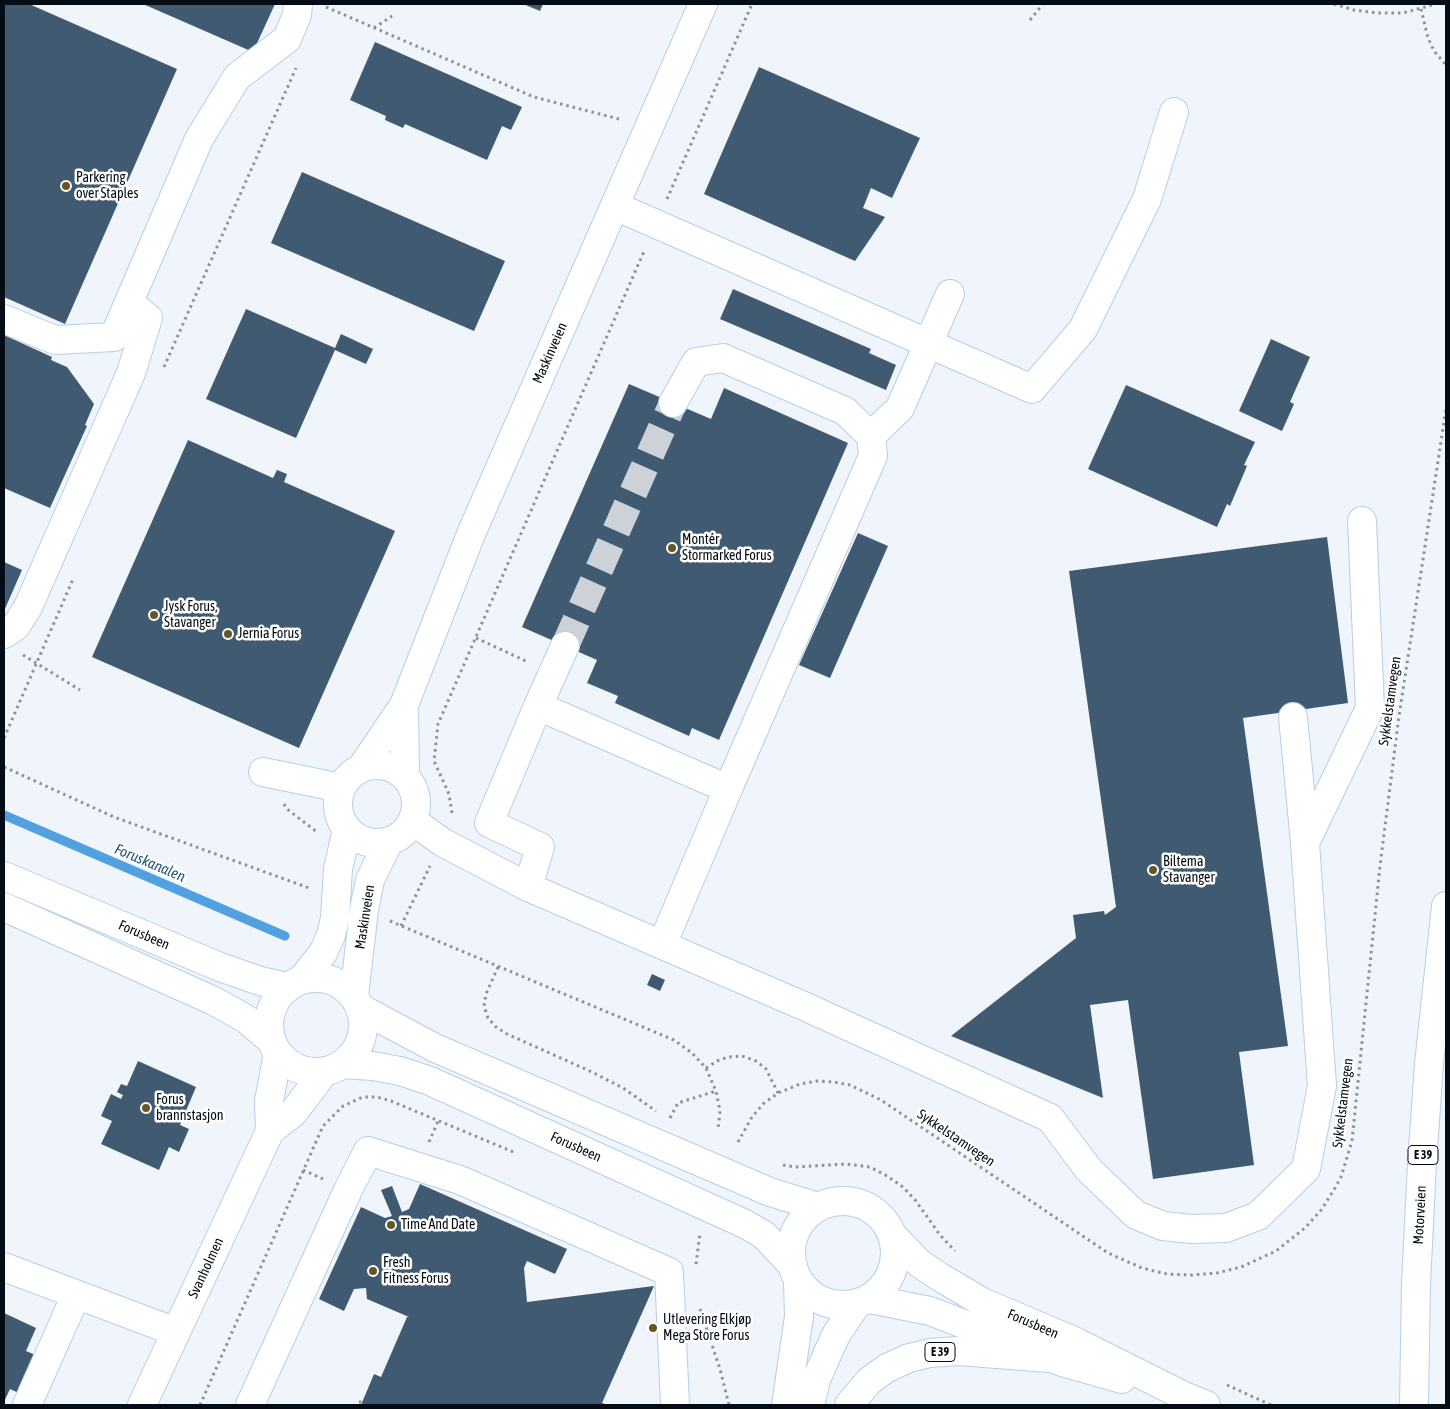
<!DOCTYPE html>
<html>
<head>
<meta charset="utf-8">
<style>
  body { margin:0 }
  #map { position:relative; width:1450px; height:1409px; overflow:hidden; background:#eff5fa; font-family:"Asap Condensed",sans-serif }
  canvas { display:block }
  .frame { position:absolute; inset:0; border:5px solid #040c15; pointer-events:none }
</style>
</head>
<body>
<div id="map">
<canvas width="1450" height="1409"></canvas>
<div class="frame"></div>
</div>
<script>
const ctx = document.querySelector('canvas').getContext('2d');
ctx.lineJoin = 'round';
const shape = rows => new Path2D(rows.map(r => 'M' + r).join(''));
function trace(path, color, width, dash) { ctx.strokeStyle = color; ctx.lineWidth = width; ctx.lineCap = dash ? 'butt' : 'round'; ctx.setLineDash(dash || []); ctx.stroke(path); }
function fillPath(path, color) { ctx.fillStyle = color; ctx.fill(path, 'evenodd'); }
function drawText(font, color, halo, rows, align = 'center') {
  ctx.font = font + ' "Asap Condensed",sans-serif'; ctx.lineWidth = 5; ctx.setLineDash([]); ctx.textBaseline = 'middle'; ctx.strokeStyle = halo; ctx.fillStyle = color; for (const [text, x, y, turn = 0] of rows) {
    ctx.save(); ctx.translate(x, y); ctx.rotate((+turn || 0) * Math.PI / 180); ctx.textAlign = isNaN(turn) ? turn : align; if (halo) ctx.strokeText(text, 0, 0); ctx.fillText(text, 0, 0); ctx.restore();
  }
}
trace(shape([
  [4,815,285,936]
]), '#51a1e0', 9);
fillPath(shape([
  [4,4,29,4,177,69,65,324,4,297],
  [143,4,275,4,253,52],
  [523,4,543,4,540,11],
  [375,42,522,107,511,130,502,126,487,160,405,124,403,128,385,120,386,116,350,100],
  [759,67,920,138,892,198,871,188,863,208,885,217,855,261,704,194],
  [302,172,505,261,474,331,271,243],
  [733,289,871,349,869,353,896,365,886,390,720,319],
  [246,309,335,348,341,334,373,349,366,364,335,350,296,438,206,399],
  [4,335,52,357,51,360,67,367,94,404,85,425,87,426,50,508,4,488],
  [1271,339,1310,357,1290,402,1294,404,1282,431,1239,411],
  [629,384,711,419,724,388,848,443,719,740,692,728,689,736,615,703,618,696,587,683,597,660,522,627],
  [1126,385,1255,442,1244,465,1247,466,1230,506,1227,504,1217,527,1088,469],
  [188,440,273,478,277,470,287,474,284,482,395,531,299,748,92,657],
  [858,533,888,546,830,678,799,665],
  [1327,537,1348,703,1243,718,1288,1046,1239,1052,1254,1165,1153,1179,1128,1000,1090,1005,1103,1098,951,1036,1076,938,1073,915,1104,911,1105,915,1116,907,1069,571],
  [4,562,22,570,4,611],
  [652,974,665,980,660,991,647,985],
  [138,1061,196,1087,180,1125,189,1129,179,1152,169,1147,159,1170,101,1144,112,1121,101,1116,111,1094,121,1099,123,1095,117,1092,121,1084,127,1086],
  [420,1184,567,1249,555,1274,527,1261,524,1268,527,1302,654,1286,602,1403,608,1405,361,1405,374,1374,381,1377,407,1317,409,1317,367,1299,366,1288,354,1289,344,1311,319,1299,361,1207,385,1218,392,1216,381,1190,392,1186,402,1212,409,1209],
  [4,1313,36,1328,26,1351,38,1356,21,1394,10,1389,4,1402]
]), '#405b71');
trace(shape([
  [565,646,673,403]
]), '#ccd2d8', 28, [28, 14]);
const minor = shape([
  [615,206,1032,389,1083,329,1147,199,1174,112],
  [4,319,55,340,114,337,199,139,237,77,287,39,297,15,298,4],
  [673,403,696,362,723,358,845,411,871,436,873,456,728,789],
  [871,436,900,408,950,294],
  [4,634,16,626,28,607,131,373,148,318,130,303],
  [404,705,471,534,703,4],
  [538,706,565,646],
  '338 804a39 39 0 1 1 78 0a39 39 0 1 1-78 0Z',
  [362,767,404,705,405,776],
  [263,772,341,788],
  [413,821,442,842,528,887,806,1007,1050,1118,1089,1170,1136,1215,1163,1226,1191,1229,1226,1228,1258,1216,1306,1169,1322,1086,1305,843,1293,717],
  [1305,843,1370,708,1362,521],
  [528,887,540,847,489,823,538,706,728,789,662,945],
  [302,979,323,953,331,935,335,918,338,869,347,829],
  [354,996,364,910,370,880,389,841],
  [270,1131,293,1113,325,1071],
  [4,1267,176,1332],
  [27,1405,76,1295],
  [142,1405,270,1131,269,1101,278,1053],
  [250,1405,348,1190,368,1151,460,1180,669,1272,675,1405]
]);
const major = shape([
  [4,876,220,967,260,981,287,987],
  [4,907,214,1001,246,1019,271,1040],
  '269 1025a47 47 0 1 1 94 0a47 47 0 1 1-94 0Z',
  [360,1008,435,1048,770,1192,818,1207],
  [342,1064,373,1066,400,1071,430,1081,745,1224,764,1235,793,1266],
  '791 1253a52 52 0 1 1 104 0a52 52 0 1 1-104 0Z',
  [893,1236,919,1263,940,1277,982,1302,1074,1341,1184,1396,1206,1405],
  [870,1299,930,1311,1062,1362,1122,1379]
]);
const highway = shape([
  [786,1405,799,1317,798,1281],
  [810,1405,816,1380,826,1357,836,1335,856,1305],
  [849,1405,869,1381,887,1368,909,1358,930,1353,958,1351,1049,1358],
  [1414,1405,1416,1284,1422,1163,1429,1064,1446,906]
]);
trace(minor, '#b2d0ea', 30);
trace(major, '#b2d0ea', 30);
trace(highway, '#b2d0ea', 30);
trace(shape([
  [1334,4,1354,10,1377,13,1403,13,1436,4],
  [326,7,534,97,623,120],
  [1421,9,1428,38,1434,51,1446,65],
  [1030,20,1043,4],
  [374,28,392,16],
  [667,199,752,4],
  [164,367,296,68],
  [476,638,528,662],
  [23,655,80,690],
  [4,738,74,577],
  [4,767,114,817,309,888],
  [284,804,287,809,317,832],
  [452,813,449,794,434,761,438,724,645,249],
  [390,921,674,1040,692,1053,706,1068,716,1091,720,1111,718,1129],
  [401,926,430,866],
  [498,967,486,994,484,1006,488,1018,496,1027,507,1034,592,1072,623,1088,656,1111],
  [706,1068,717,1061,728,1057,742,1056,756,1061,766,1069,778,1093],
  [670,1118,678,1103,716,1091],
  [429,1142,438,1121],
  [738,1142,752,1117,763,1104,778,1093,800,1084,817,1081,834,1082,850,1085,881,1100,1108,1253,1142,1268,1167,1274,1192,1275,1217,1273,1241,1267,1276,1251,1305,1228,1322,1209,1335,1188,1341,1177,1352,1141,1380,866,1399,716,1446,409],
  [783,1165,795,1167,846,1164,870,1167,887,1176,903,1187,916,1201,940,1235,955,1251],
  [303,1170,323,1179],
  [696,1264,700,1233],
  [700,1309,720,1369,729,1405],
  [1227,1385,1271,1405],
  [359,1402,362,1402],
  [200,1405,323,1126,343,1106,363,1097,377,1097,391,1101,516,1153]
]), '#8b9298', 3, [2.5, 4]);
trace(minor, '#fff', 28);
trace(major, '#fff', 28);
trace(highway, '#fff', 28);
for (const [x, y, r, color] of [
  [66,186,5,"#655724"],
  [672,548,5,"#655724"],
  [154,615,5,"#655724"],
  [228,634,5,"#655724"],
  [1153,870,5,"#655724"],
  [146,1108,5,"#655724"],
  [391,1225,5,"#655724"],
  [373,1271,5,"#655724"],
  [653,1328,5,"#655724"]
]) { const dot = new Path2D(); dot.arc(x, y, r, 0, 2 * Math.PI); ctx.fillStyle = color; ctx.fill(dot); trace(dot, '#fff', 2); }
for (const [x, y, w] of [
  [1423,1155,30],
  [940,1352,30]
]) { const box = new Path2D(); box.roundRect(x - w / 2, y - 9.5, w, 19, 4); ctx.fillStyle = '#fff'; ctx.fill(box); trace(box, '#040c15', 1); }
drawText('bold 12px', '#040c15', null, [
  ["E 39",1423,1155],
  ["E 39",940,1352]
]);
drawText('14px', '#040c15', '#fff', [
  ["Parkering",76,178],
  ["over Staples",76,194],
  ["Montér",682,540],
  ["Stormarked Forus",682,556],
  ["Jysk Forus,",164,607],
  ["Stavanger",164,623],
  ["Jernia Forus",238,634],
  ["Biltema",1163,862],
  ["Stavanger",1163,878],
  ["Forus",156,1100],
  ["brannstasjon",156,1116],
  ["Time And Date",401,1225],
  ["Fresh",383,1263],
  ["Fitness Forus",383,1279],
  ["Utlevering Elkjøp",663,1320],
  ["Mega Store Forus",663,1336]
], 'left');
drawText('14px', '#040c15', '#fff', [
  ["Maskinveien",550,353,-66],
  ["Sykkelstamvegen",1390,701,-82],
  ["Maskinveien",365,917,-81],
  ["Forusbeen",144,935,23],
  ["Sykkelstamvegen",1343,1103,-83],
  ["Sykkelstamvegen",956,1138,34],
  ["Forusbeen",576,1147,24],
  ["Motorveien",1420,1215,-87],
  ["Svanholmen",206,1268,-65],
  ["Forusbeen",1033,1324,23]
]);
drawText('italic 15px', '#1c5580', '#fff', [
  ["Foruskanalen",150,863,23]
]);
</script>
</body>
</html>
